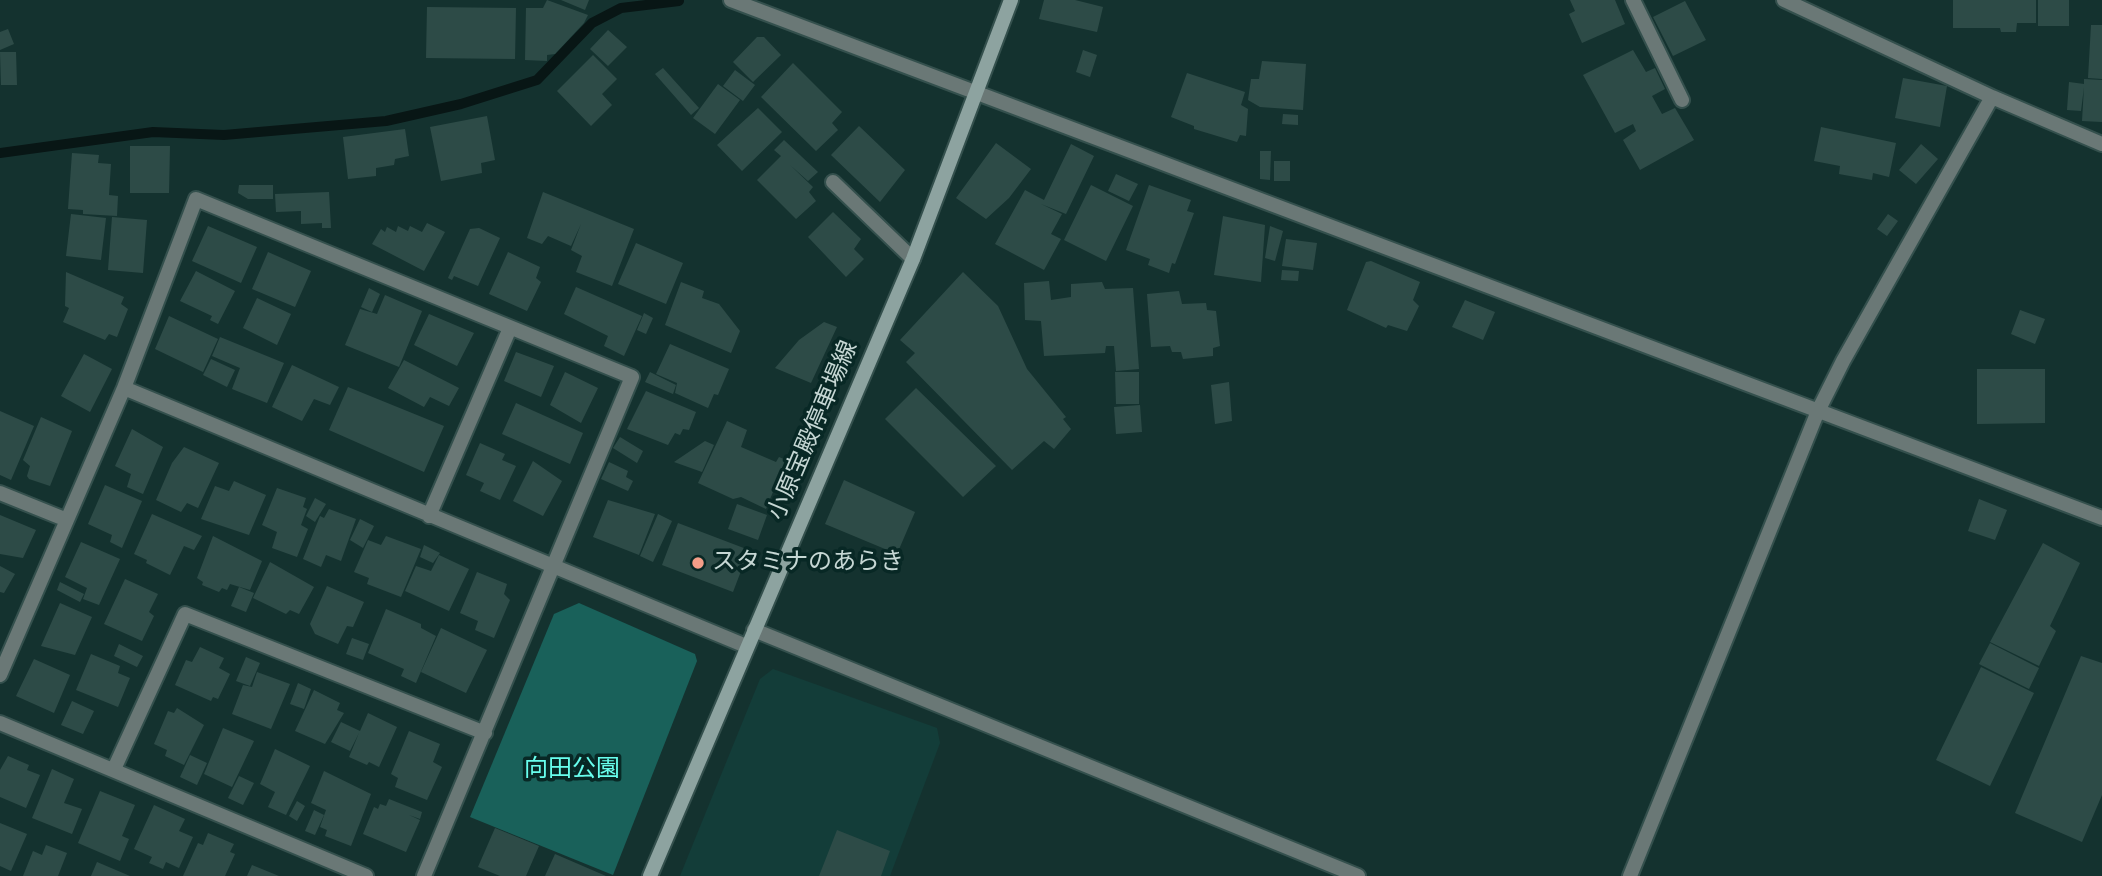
<!DOCTYPE html>
<html>
<head>
<meta charset="utf-8">
<style>
  body { margin:0 }
  canvas { display:block; background:#14322f }
</style>
</head>
<body>
<canvas width="2102" height="876"></canvas>
<script>
const ctx = document.querySelector('canvas').getContext('2d');
ctx.lineJoin = 'round';
function fillPath(path, color) { ctx.fillStyle = color; ctx.fill(path, 'evenodd'); }
const shape = rows => new Path2D(rows.map(r => 'M' + r).join(''));
function trace(path, color, width, dash) { ctx.strokeStyle = color; ctx.lineWidth = width; ctx.lineCap = dash ? 'butt' : 'round'; ctx.setLineDash(dash || []); ctx.stroke(path); }
function drawText(font, color, halo, rows, align = 'center') {
  ctx.font = font + ' Jost,"Noto Sans JP",sans-serif'; ctx.lineWidth = 7; ctx.setLineDash([]); ctx.textBaseline = 'middle'; ctx.strokeStyle = halo; ctx.fillStyle = color; for (const [text, x, y, turn = 0] of rows) {
    ctx.save(); ctx.translate(x, y); ctx.rotate((+turn || 0) * Math.PI / 180); ctx.textAlign = isNaN(turn) ? turn : align; if (halo) ctx.strokeText(text, 0, 0); ctx.fillText(text, 0, 0); ctx.restore();
  }
}
fillPath(shape([
  [773,669,937,728,940,743,890,876,680,876,760,679]
]), '#133d39');
fillPath(shape([
  [579,603,695,654,697,661,613,875,470,817,554,614]
]), '#19615a');
trace(shape([
  [0,153,153,132,224,135,386,121,461,104,537,80,592,23,621,8,679,1]
]), '#081615', 10);
fillPath(shape([
  [547,0,588,15,584,23,555,54,547,55,547,61,525,60,526,8,543,8],
  [561,0,589,0,585,10],
  [1044,0,1075,0,1103,7,1097,32,1039,19],
  [1570,0,1615,0,1625,24,1582,43,1569,14,1575,11],
  [1953,0,2036,0,2036,23,2017,23,2016,32,2001,32,2000,28,1953,28],
  [2038,0,2069,0,2069,26,2038,26],
  [1685,1,1706,40,1673,56,1653,17],
  [427,7,516,8,515,59,426,58],
  [2091,25,2102,25,2102,79,2088,78],
  [8,29,14,44,0,50,0,32],
  [608,30,627,47,608,66,590,49],
  [757,37,764,37,781,55,753,82,733,62],
  [1083,50,1097,55,1090,77,1076,72],
  [1633,50,1646,72,1655,68,1665,89,1652,96,1662,114,1675,108,1694,140,1640,170,1623,140,1636,131,1633,124,1615,133,1583,75],
  [0,52,16,52,17,85,1,85],
  [593,55,617,79,602,94,612,105,591,126,557,91],
  [1262,61,1306,64,1303,110,1260,107,1248,100,1251,79,1259,79],
  [793,63,842,112,832,123,838,130,816,151,761,97],
  [663,68,699,108,691,115,655,74],
  [735,70,755,85,743,101,723,86],
  [1187,73,1245,92,1241,105,1248,109,1246,136,1240,135,1237,142,1194,129,1194,126,1171,117],
  [1903,78,1947,86,1940,127,1895,118],
  [2084,79,2102,80,2102,122,2082,121,2084,87,2081,111,2067,110,2069,82,2084,84],
  [718,84,740,100,715,134,693,118],
  [758,108,782,132,742,171,717,145],
  [1283,114,1298,115,1298,125,1282,124],
  [487,116,495,160,481,163,482,173,441,181,430,127],
  [859,126,905,170,880,202,831,155],
  [1821,127,1896,143,1889,177,1873,173,1872,180,1839,174,1840,166,1814,161],
  [405,129,409,156,395,159,394,165,376,168,376,176,348,179,343,137],
  [784,140,818,172,808,181,790,165,813,187,809,192,816,201,796,219,757,180,781,156,774,150],
  [996,143,1031,169,1009,198,986,219,956,198],
  [1071,144,1094,156,1066,214,1041,204,1062,214,1051,234,1061,239,1044,270,995,244,1025,190,1044,200],
  [1921,144,1938,159,1916,184,1899,170],
  [130,146,170,146,169,193,130,193],
  [1260,151,1271,151,1270,180,1260,179],
  [72,153,99,155,98,163,111,164,109,195,118,196,117,216,83,214,83,210,68,209],
  [1274,161,1290,161,1290,181,1274,181],
  [1116,174,1138,184,1129,201,1108,191],
  [239,185,273,185,273,199,248,199,238,193],
  [1091,185,1133,206,1106,261,1064,240],
  [1149,185,1191,200,1187,211,1194,213,1175,264,1172,263,1169,273,1148,265,1150,259,1126,250],
  [329,192,331,228,322,228,322,223,301,224,301,211,276,212,275,194],
  [543,192,634,229,612,286,576,272,582,256,571,250,581,224,571,246,548,236,542,244,527,238],
  [833,212,861,239,854,249,864,259,846,277,808,237],
  [71,214,106,218,101,260,66,256],
  [1888,214,1898,221,1887,236,1877,229],
  [1223,216,1265,225,1261,282,1214,275],
  [112,217,147,220,143,273,108,270],
  [427,223,445,232,424,271,372,244,381,229,385,232,387,227,396,232,398,226,408,231,410,226,422,232],
  [208,226,257,247,241,283,192,261],
  [1270,226,1283,231,1275,261,1265,258],
  [479,228,500,238,478,286,454,276,452,280,448,278,470,229],
  [1286,239,1317,243,1313,270,1282,266],
  [636,243,683,263,666,304,618,284],
  [268,252,311,271,295,307,252,289],
  [508,252,540,267,536,278,541,282,527,311,489,294],
  [1371,261,1420,282,1413,300,1419,306,1407,331,1388,325,1386,328,1347,310,1366,262],
  [1282,270,1299,271,1298,281,1281,280],
  [196,271,235,291,218,324,210,320,212,316,180,301],
  [66,272,124,297,121,304,128,309,117,337,109,334,105,340,63,322,69,308,65,306],
  [963,272,998,306,1027,369,1066,417,1063,419,1071,429,1054,449,1044,441,1012,470,906,362,915,353,900,340],
  [1049,281,1051,300,1071,297,1071,284,1102,282,1105,289,1133,288,1139,369,1116,371,1114,346,1106,346,1105,353,1044,356,1041,321,1025,320,1024,283],
  [681,282,704,291,702,298,719,304,740,331,731,353,665,325],
  [576,287,642,316,624,356,604,346,608,336,564,314],
  [369,288,380,294,372,312,361,307],
  [1179,291,1182,304,1206,303,1207,310,1216,311,1220,346,1213,348,1213,356,1183,359,1181,352,1172,352,1170,346,1151,347,1147,294],
  [385,295,422,311,399,367,345,345,360,309,377,314],
  [257,298,291,314,277,345,243,328],
  [1465,300,1495,312,1483,340,1452,327],
  [2020,310,2045,319,2035,344,2011,334],
  [644,313,653,318,646,334,637,330],
  [429,314,474,333,457,366,414,345],
  [169,316,218,339,203,372,155,349],
  [824,322,837,327,811,383,775,368,799,340],
  [220,337,284,363,267,403,232,389,240,368,212,356],
  [670,344,729,369,718,395,714,394,708,408,675,393,677,383,656,374],
  [516,352,554,366,541,397,504,381],
  [84,354,112,369,90,412,61,396],
  [211,359,235,370,227,387,203,375],
  [404,360,459,388,449,406,430,397,424,407,388,388],
  [292,365,339,387,330,405,314,399,302,421,272,407],
  [1977,369,2045,369,2045,423,1977,424],
  [565,372,598,388,581,423,550,405],
  [650,372,676,385,673,394,645,382],
  [1115,372,1139,372,1139,404,1116,404],
  [1229,382,1232,421,1215,424,1211,385],
  [348,387,444,426,424,472,329,430],
  [916,388,996,466,963,497,885,419],
  [646,391,696,412,689,430,683,429,680,435,675,433,668,445,627,429],
  [516,403,583,433,570,464,502,434],
  [1140,405,1142,432,1116,434,1114,407],
  [0,411,34,426,11,480,0,475],
  [41,417,72,431,50,486,29,479,27,476,30,466,23,460],
  [727,421,747,430,741,447,776,462,779,457,786,460,766,509,741,497,733,499,698,483],
  [132,429,163,447,143,494,127,487,131,474,115,466],
  [620,437,643,451,637,463,613,448],
  [705,441,714,445,702,472,674,462],
  [480,443,505,454,502,460,516,466,500,500,480,491,484,483,466,475],
  [184,447,219,463,198,508,187,503,181,512,156,500,172,463],
  [533,461,562,481,543,516,513,501],
  [609,462,628,471,626,477,633,481,628,491,601,479],
  [844,480,915,512,897,554,825,524],
  [234,481,266,495,249,535,201,519,215,486,229,491],
  [105,485,142,501,122,548,110,542,112,535,88,524],
  [277,488,306,498,303,507,307,509,301,525,308,529,297,557,272,548,277,532,262,525],
  [315,498,326,504,315,522,306,516],
  [1979,499,2007,510,1995,540,1968,531],
  [608,500,655,514,639,555,593,537],
  [737,504,767,515,758,540,728,529],
  [329,509,356,519,341,561,326,555,321,567,303,559,320,516,324,518],
  [152,514,202,536,194,550,184,546,170,575,146,563,147,560,134,554],
  [658,514,672,521,653,562,640,556],
  [0,515,36,530,23,558,0,554],
  [360,519,374,526,363,548,350,540],
  [678,523,749,550,733,592,662,565],
  [213,536,262,561,250,590,230,584,227,590,222,588,219,592,202,585,203,582,197,578],
  [386,536,421,549,401,597,367,584,369,578,354,572,368,540,381,545],
  [81,542,120,559,99,605,83,599,87,588,65,577],
  [2043,543,2080,563,2050,626,2056,631,2039,666,1990,642],
  [424,545,440,553,433,563,420,557],
  [439,555,469,569,449,611,405,591,416,566,431,571],
  [270,562,314,587,299,614,290,610,286,614,253,598],
  [0,566,15,574,4,593,0,592],
  [477,572,507,584,504,594,510,600,494,638,475,630,478,621,460,613],
  [125,579,158,594,149,612,154,616,142,641,104,624],
  [60,582,84,594,80,602,57,590],
  [327,586,364,602,353,627,347,626,338,644,315,634,310,624],
  [239,587,254,593,246,612,231,606],
  [60,603,92,617,75,655,41,646],
  [386,609,421,624,421,628,436,636,416,683,401,676,404,669,368,653],
  [441,628,487,650,466,693,421,672],
  [352,638,369,644,363,660,346,654],
  [1990,643,2039,668,2029,689,1979,664],
  [119,644,143,656,137,667,114,656],
  [200,647,224,658,219,668,230,674,218,699,213,697,211,701,175,685,186,660,192,662],
  [91,654,120,666,118,673,130,678,118,707,76,690],
  [2081,656,2102,663,2102,795,2082,842,2015,813],
  [246,657,260,663,250,686,236,681],
  [34,659,70,675,54,713,16,696],
  [1981,667,2034,693,1990,786,1936,760],
  [257,672,290,684,271,729,232,714,243,685,252,687],
  [298,683,311,689,304,709,290,704],
  [314,690,340,703,337,710,344,713,325,744,295,731],
  [72,701,94,711,83,734,61,725],
  [177,708,204,725,184,765,165,756,167,750,154,744,168,711,174,713],
  [368,713,397,727,379,767,369,762,367,765,349,757,359,733,350,751,331,742,341,722,360,731],
  [223,728,254,741,232,787,204,774],
  [409,731,440,744,433,762,442,767,427,800,395,787,398,778,391,774],
  [275,749,310,766,286,815,268,807,275,792,260,784],
  [190,755,207,763,197,785,180,777],
  [8,756,29,765,27,770,40,775,26,808,0,797,0,770],
  [52,769,74,779,64,803,82,809,72,834,32,818],
  [324,771,371,794,351,846,325,836,327,830,320,827,326,810,311,803],
  [239,776,254,783,243,805,228,798],
  [100,791,135,805,122,836,129,839,120,861,78,843],
  [389,799,422,812,420,819,409,815,420,820,406,852,363,834,374,807,378,809,380,804,386,806],
  [297,801,305,806,297,821,289,816],
  [154,805,185,819,179,831,193,837,179,868,166,862,163,869,149,863,152,857,134,849],
  [314,810,324,815,315,835,305,831],
  [0,823,27,834,11,871,0,866],
  [495,828,539,846,526,876,500,876,478,867],
  [837,830,890,851,881,876,819,876],
  [208,833,234,844,230,852,235,854,225,876,183,876,198,843,203,845],
  [46,845,67,853,58,876,23,876,33,851,42,855],
  [555,854,606,876,545,876],
  [97,862,130,876,91,876],
  [252,865,279,876,247,876]
]), '#2d4b47');
const street = shape([
  [731,0,2102,518],
  [1633,0,1682,100],
  [1784,0,1992,97,2102,144],
  [833,182,913,259],
  [124,388,746,646],
  [0,493,67,520],
  [429,516,510,328],
  [754,630,1358,876],
  [0,675,124,388,196,199,632,377,424,876],
  [0,723,366,876],
  [114,769,185,614,485,733],
  [1630,876,1818,411,1843,361,1992,97]
]);
const secondary = shape([
  [650,876,913,259,1011,0]
]);
trace(street, '#34504d', 18);
trace(secondary, '#34504d', 18);
trace(street, '#6a7876', 14);
trace(secondary, '#8da3a0', 14);
for (const [x, y, r, color] of [
  [698,563,7,"#f49e88"]
]) { const dot = new Path2D(); dot.arc(x, y, r, 0, 2 * Math.PI); ctx.fillStyle = color; ctx.fill(dot); trace(dot, '#082825', 2.5); }
drawText('24px', '#c6d7d4', '#082825', [
  ["小原宝殿停車場線",814,431,-67]
]);
drawText('24px', '#c6d7d4', '#082825', [
  ["スタミナのあらき",712,563]
], 'left');
drawText('24px', '#68feed', '#082825', [
  ["向田公園",572,770]
]);
</script>
</body>
</html>
